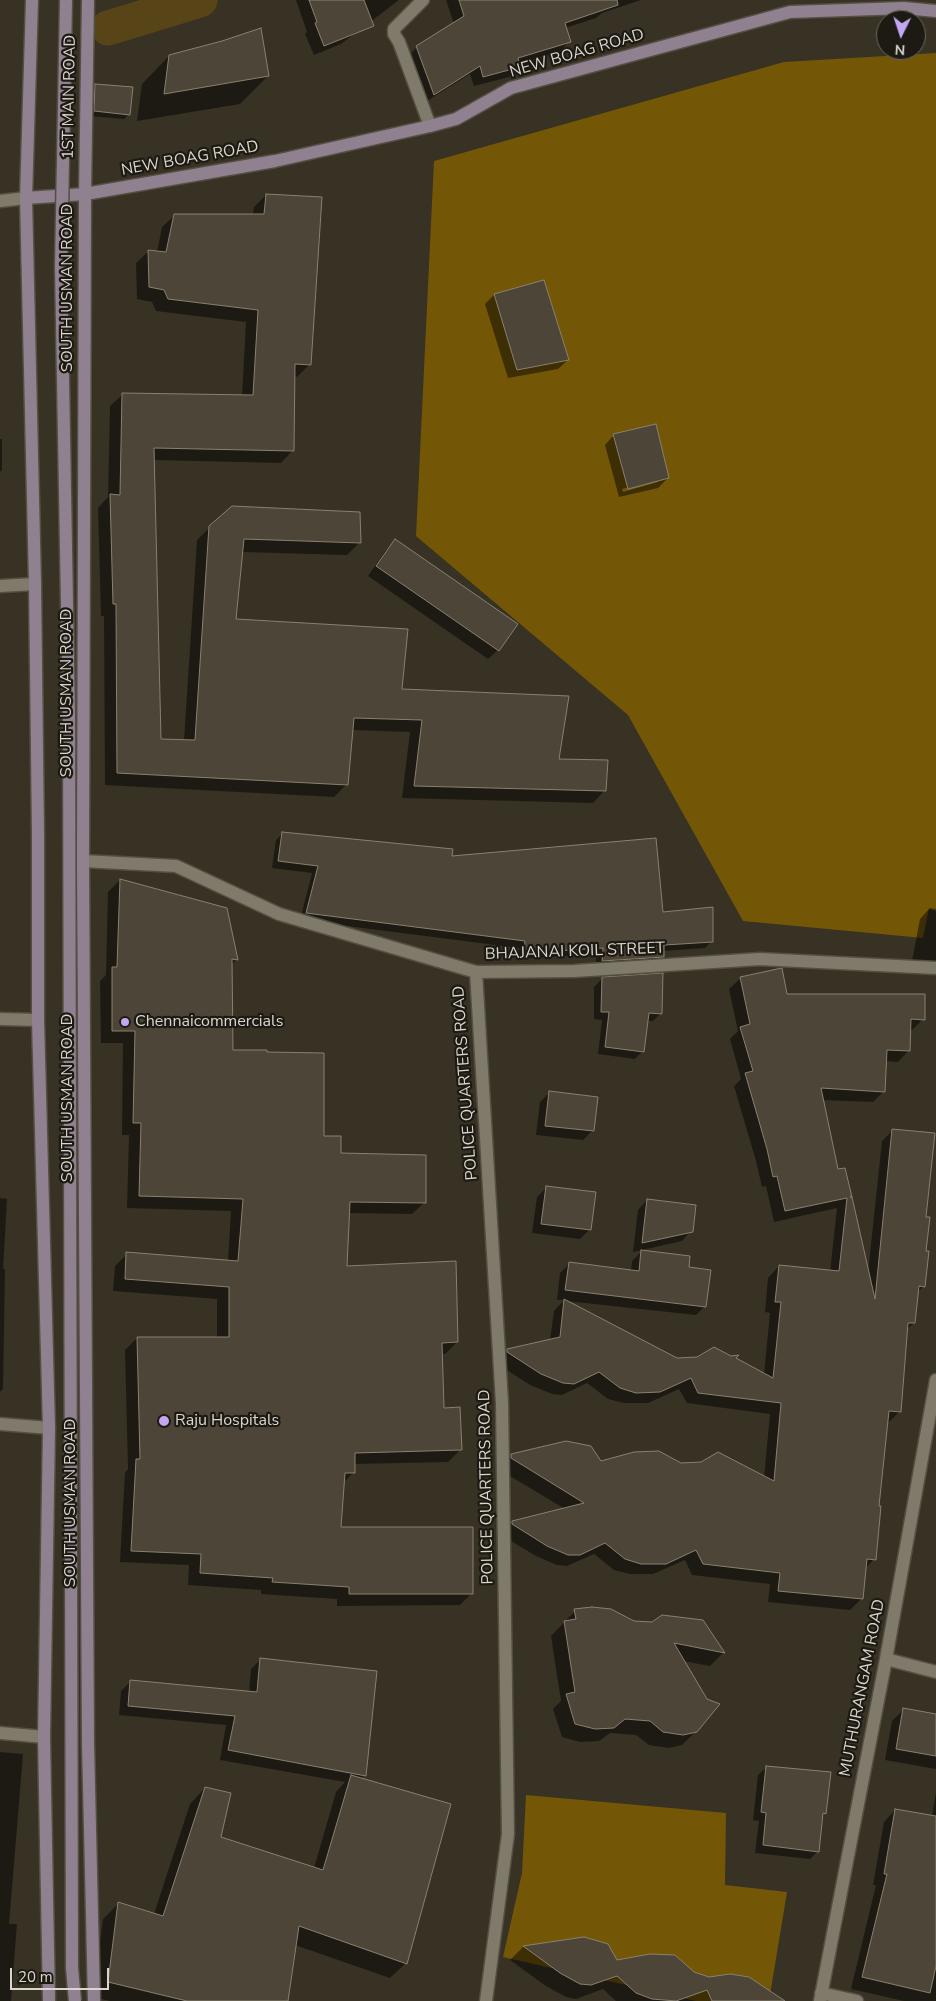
<!DOCTYPE html>
<html>
<head>
<meta charset="utf-8">
<style>
  body { margin:0 }
  #map { position:relative; width:936px; height:2001px; overflow:hidden; background:#383224; font-family:"Nunito Sans",sans-serif }
  canvas { display:block }
  .north { position:absolute; left:876px; top:10px; width:50px; height:50px; box-sizing:border-box; background:#1d1a14; border:1px solid #69655e; border-radius:50%; rotate:184deg; font-size:14px; font-weight:700; line-height:20px; text-align:center; color:#dad6cd }
  .north::after { content:''; display:block; margin:auto; width:18px; height:22px; background:#c4a7f1; clip-path:polygon(50% 0,100% 100%,50% 72%,0 100%) }
  .scale { position:absolute; left:10px; top:1968px; width:99px; height:22px; box-sizing:border-box; border:2px solid #dad6cd; border-top:0; padding-left:6px; font-size:15px; line-height:18px; white-space:nowrap; color:#dad6cd; -webkit-text-stroke:4px #1d1a14; paint-order:stroke }
</style>
</head>
<body>
<div id="map">
<canvas width="936" height="2001"></canvas>
<div class="north">N</div>
<div class="scale">20 m</div>
</div>
<script>
const ctx = document.querySelector('canvas').getContext('2d');
ctx.lineJoin = 'round';
function fillPath(path, color) { ctx.fillStyle = color; ctx.fill(path, 'evenodd'); }
const shape = rows => new Path2D(rows.map(r => 'M' + r).join(''));
function trace(path, color, width, dash) { ctx.strokeStyle = color; ctx.lineWidth = width; ctx.lineCap = dash ? 'butt' : 'round'; ctx.setLineDash(dash || []); ctx.stroke(path); }
function drawText(font, color, halo, rows, align = 'center') {
  ctx.font = font + ' "Nunito Sans",sans-serif'; ctx.lineWidth = 4.5; ctx.setLineDash([]); ctx.textBaseline = 'middle'; ctx.strokeStyle = halo; ctx.fillStyle = color; for (const [text, x, y, turn = 0] of rows) {
    ctx.save(); ctx.translate(x, y); ctx.rotate((+turn || 0) * Math.PI / 180); ctx.textAlign = isNaN(turn) ? turn : align; if (halo) ctx.strokeText(text, 0, 0); ctx.fillText(text, 0, 0); ctx.restore();
  }
}
fillPath(shape([
  [936,53,936,909,929,908,923,938,743,921,628,715,416,536,434,161,784,62],
  [526,1795,726,1813,725,1885,787,1892,769,2001,696,2001,503,1957,522,1873]
]), '#735707');
fillPath(shape([
  [296,0,399,0,341,44,314,55,305,34,307,32],
  [446,0,641,0,602,13,596,18,565,28,570,41,560,51,518,64,519,67,509,77,474,86,470,74,424,103,407,57,417,47,454,24],
  [169,56,268,76,240,104,137,121,142,84],
  [95,85,129,114,124,119,90,116,91,90],
  [266,195,310,364,297,377,294,376,293,450,281,463,153,460,160,740,184,741,197,540,210,527,359,543,347,555,242,552,235,620,558,760,605,790,593,803,402,798,410,732,352,730,347,784,334,797,105,785,104,616,101,616,98,508,108,497,110,406,123,394,242,396,246,322,156,311,152,302,137,299,136,263,149,251,157,252,162,227,175,215,253,215,254,207],
  [543,281,568,360,558,369,508,378,485,304,494,295],
  [614,435,668,478,658,488,619,497,605,445],
  [658,480,658,482,623,492,622,489],
  [0,439,2,439,2,470,0,472],
  [395,541,498,650,488,659,368,576,386,550],
  [283,833,450,857,662,913,712,941,705,948,663,951,662,957,655,964,596,967,596,954,518,959,519,948,300,920,312,873,272,868,276,840],
  [120,880,237,959,231,965,232,1051,340,1155,425,1202,412,1214,348,1213,346,1267,457,1342,445,1354,441,1354,443,1409,460,1450,448,1462,354,1464,353,1473,343,1483,340,1529,472,1593,460,1605,337,1606,337,1599,261,1594,261,1590,188,1585,189,1565,120,1562,125,1473,128,1469,125,1350,137,1338,217,1338,217,1299,113,1291,115,1266,127,1254,228,1261,231,1211,127,1208,129,1135,122,1135,123,1043,101,1043,100,981,106,975,108,892],
  [929,909,936,911,936,965,912,961,920,919],
  [741,978,786,995,923,1019,912,1030,910,1030,909,1050,898,1062,885,1061,884,1091,873,1102,822,1100,837,1171,844,1169,868,1273,882,1141,893,1130,925,1218,924,1286,917,1293,914,1323,906,1330,900,1411,889,1422,886,1422,877,1507,874,1559,865,1569,861,1599,850,1610,768,1602,770,1584,692,1575,685,1560,653,1574,630,1574,614,1570,594,1554,567,1566,557,1565,536,1556,501,1535,512,1522,565,1509,500,1470,500,1466,511,1455,601,1462,680,1464,764,1478,770,1414,687,1403,679,1389,648,1403,624,1403,608,1399,587,1383,562,1395,552,1394,530,1385,496,1363,496,1361,508,1350,550,1340,554,1311,564,1300,557,1300,560,1273,569,1264,631,1271,632,1261,641,1252,687,1268,705,1306,696,1315,566,1301,677,1359,734,1359,764,1374,770,1313,765,1312,768,1278,779,1266,830,1272,837,1208,774,1222,766,1186,762,1187,756,1161,734,1086,741,1079,730,1039,738,1031,729,989],
  [602,979,661,1013,653,1021,647,1021,643,1051,635,1059,598,1054,602,1020,594,1019,594,987],
  [550,1092,596,1098,592,1131,583,1140,536,1135,540,1102],
  [546,1188,590,1229,580,1239,532,1233,537,1197],
  [0,1198,7,1199,3,1269,5,1269,3,1389,0,1392],
  [647,1200,691,1231,682,1241,633,1252,638,1210],
  [575,1611,634,1623,724,1652,710,1666,683,1661,696,1731,682,1745,669,1748,649,1745,636,1735,610,1733,599,1741,580,1742,562,1737,553,1709,561,1701,551,1636],
  [260,1660,365,1775,360,1779,406,1963,390,1978,295,1945,287,2001,110,2001,93,1997,103,1919,118,1904,154,1914,190,1804,205,1788,219,1838,314,1868,336,1792,345,1782,220,1760,226,1725,119,1715,121,1691,130,1682,249,1693,251,1669],
  [903,1710,936,1715,936,1769,885,1760,892,1721],
  [0,1752,23,1754,9,1924,17,1924,11,2001,0,2001],
  [767,1767,825,1813,822,1816,818,1851,810,1859,755,1853,759,1821,753,1820,758,1775],
  [936,1792,936,2001,904,2001,851,1989,876,1885,873,1885,884,1822,895,1810,932,1816],
  [584,1938,616,1961,693,1973,709,1978,767,2001,616,2001,603,1989,576,1999,566,1997,546,1986,510,1960,523,1947]
]), '#0007');
trace(shape([
  [108,28,200,0]
]), '#584517', 35);
const building = shape([
  [309,0,364,0,374,26,324,46,315,23,317,22,309,0],
  [459,0,617,0,618,5,565,23,571,42,518,58,520,67,483,77,480,66,434,95,416,46,464,16,459,0],
  [261,28,269,76,164,94,169,55,222,41,261,28],
  [95,84,133,87,130,115,94,111,95,84],
  [266,194,322,197,311,365,295,364,294,451,154,448,161,739,195,740,209,526,232,506,360,512,361,543,244,539,236,619,408,629,402,689,569,696,559,759,608,760,606,791,414,786,422,720,354,718,348,785,117,773,116,604,113,604,110,494,120,495,122,393,253,395,258,310,168,299,164,290,149,287,148,250,166,252,174,214,264,214,266,194],
  [544,280,569,360,517,370,494,294,544,280],
  [656,424,669,478,628,489,613,434,656,424],
  [395,539,518,624,499,651,376,566,395,539],
  [282,832,453,849,452,856,656,838,663,912,713,907,713,942,664,945,664,957,602,961,603,948,524,953,525,941,306,913,318,866,278,861,282,832],
  [120,879,227,908,238,960,232,959,233,1050,267,1050,267,1052,324,1053,324,1136,341,1136,341,1153,426,1155,426,1203,350,1202,347,1266,456,1261,458,1342,442,1343,444,1408,460,1407,462,1450,355,1453,355,1473,345,1473,341,1527,473,1527,473,1594,349,1594,349,1587,272,1582,273,1578,200,1573,201,1554,131,1551,136,1459,140,1459,137,1337,229,1337,229,1287,125,1279,126,1252,238,1261,243,1199,139,1196,141,1123,133,1123,135,1031,112,1031,112,967,117,967,120,879],
  [782,968,787,994,925,994,925,1020,911,1019,910,1051,887,1050,885,1092,821,1088,838,1169,845,1168,852,1197,850,1197,852,1197,875,1299,892,1129,935,1133,926,1217,930,1217,926,1251,929,1251,925,1287,919,1286,915,1323,908,1323,901,1412,889,1411,879,1506,881,1506,876,1560,867,1559,863,1599,778,1591,780,1573,703,1564,696,1550,666,1564,641,1564,625,1559,605,1543,580,1555,568,1555,547,1546,512,1524,512,1521,584,1503,511,1458,511,1454,566,1441,591,1446,601,1461,634,1452,659,1451,681,1463,701,1462,718,1452,774,1481,781,1403,698,1393,691,1378,660,1392,636,1393,620,1388,599,1372,574,1384,563,1383,541,1374,507,1352,507,1349,560,1337,564,1299,677,1358,697,1357,714,1347,731,1356,739,1355,736,1358,773,1378,781,1302,775,1302,779,1265,839,1271,847,1198,785,1211,777,1176,773,1177,767,1149,745,1073,753,1071,740,1027,750,1024,740,977,782,968],
  [663,973,662,1014,649,1013,644,1052,605,1047,609,1012,601,1012,602,977,663,973],
  [549,1091,598,1097,594,1131,545,1126,549,1091],
  [546,1186,596,1192,591,1230,541,1224,546,1186],
  [647,1199,696,1205,693,1232,642,1243,647,1199],
  [641,1250,690,1256,689,1267,711,1270,706,1307,565,1290,569,1262,639,1271,641,1250],
  [592,1607,611,1609,634,1621,652,1622,662,1615,703,1620,725,1653,674,1643,707,1699,720,1704,697,1732,683,1735,663,1732,650,1721,625,1719,614,1728,595,1729,575,1724,566,1694,575,1692,564,1621,576,1619,574,1609,592,1607],
  [260,1658,377,1671,366,1776,228,1750,235,1716,128,1706,130,1680,257,1692,260,1658],
  [903,1708,936,1714,936,1756,896,1749,903,1708],
  [766,1766,831,1772,826,1814,823,1813,819,1852,763,1845,766,1813,761,1812,766,1766],
  [351,1775,451,1804,407,1964,299,1926,288,2001,187,2001,108,1982,118,1902,163,1916,205,1787,231,1793,221,1837,323,1870,351,1775],
  [895,1809,936,1816,936,1966,930,1993,862,1977,887,1874,884,1874,895,1809],
  [584,1937,608,1944,617,1960,650,1954,675,1955,694,1972,709,1977,730,1974,749,1977,785,2001,712,2001,707,1990,676,2001,652,1999,636,1993,617,1976,591,1985,580,1984,560,1973,523,1946,584,1937]
]);
fillPath(building, '#4d4638');
trace(building, '#888171', 1);
const minor = shape([
  [423,0,394,29,394,34,399,42,430,126],
  [0,586,35,584],
  [83,861,176,866,279,914,476,972,574,971,760,959,936,968],
  [476,972,502,1403,508,1834,486,2001],
  [0,1019,38,1020],
  [0,1424,49,1428],
  [886,1659,936,1672],
  [0,1733,44,1737],
  [821,1993,857,2001],
  [820,2001,886,1659,936,1380]
]);
const tertiary = shape([
  [0,201,26,198]
]);
const secondary = shape([
  [32,0,26,198,35,584,38,835,38,1020,49,1428,44,1737,49,2001],
  [88,0,85,194,83,861,88,1743,94,2001],
  [26,198,85,194,275,161,430,126,456,119,511,88,790,12,904,8,936,11]
]);
trace(minor, '#544f43', 15);
trace(tertiary, '#544f43', 15);
trace(secondary, '#544f43', 15);
trace(minor, '#807a6a', 12);
trace(tertiary, '#807a6a', 12);
trace(secondary, '#908190', 12);
const secondaryBridge = shape([
  [66,0,61,267,69,716,72,1968,75,2001]
]);
trace(secondaryBridge, '#544f43', 15, []);
trace(secondaryBridge, '#908190', 12);
for (const [x, y, r, color] of [
  [125,1022,5,"#c4a7f1"],
  [164,1421,6,"#c4a7f1"]
]) { const dot = new Path2D(); dot.arc(x, y, r, 0, 2 * Math.PI); ctx.fillStyle = color; ctx.fill(dot); trace(dot, '#1d1a14', 2); }
drawText('16px', '#dad6cd', '#1d1a14', [
  ["NEW BOAG ROAD",577,54,-16],
  ["1ST MAIN ROAD",70,97,-89],
  ["NEW BOAG ROAD",190,159,-10],
  ["SOUTH USMAN ROAD",68,288,-90],
  ["SOUTH USMAN ROAD",67,693,-90],
  ["BHAJANAI KOIL STREET",575,952,-2],
  ["POLICE QUARTERS ROAD",466,1083,-94],
  ["SOUTH USMAN ROAD",68,1098,-90],
  ["POLICE QUARTERS ROAD",487,1487,-91],
  ["SOUTH USMAN ROAD",71,1503,-90],
  ["MUTHURANGAM ROAD",863,1688,-79]
]);
drawText('16px', '#dad6cd', '#1d1a14', [
  ["Chennaicommercials",135,1022],
  ["Raju Hospitals",175,1421]
], 'left');
</script>
</body>
</html>
